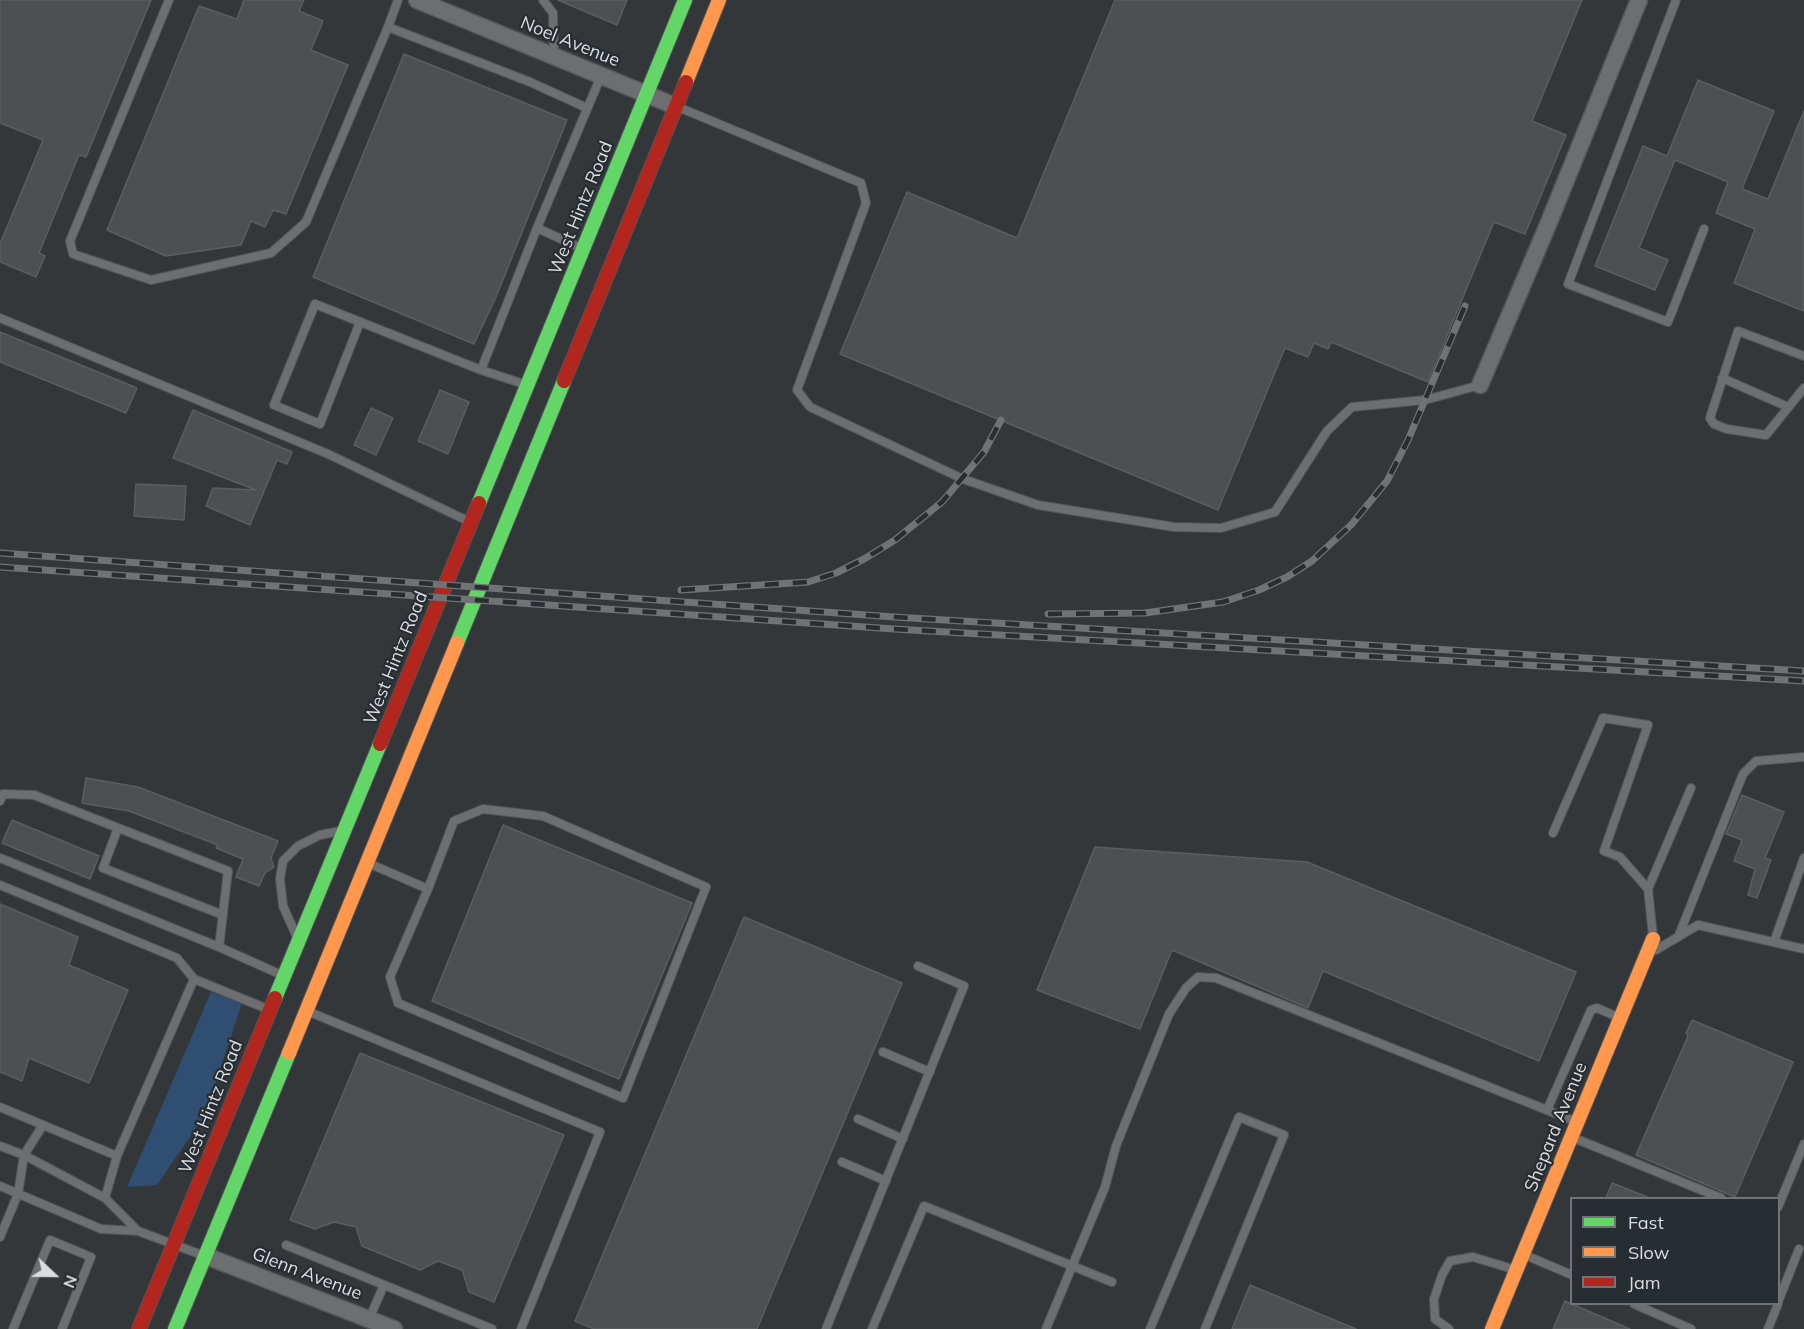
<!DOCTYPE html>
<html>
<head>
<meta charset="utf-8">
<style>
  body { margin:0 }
  #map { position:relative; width:1804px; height:1329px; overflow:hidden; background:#34373a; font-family:Mulish,sans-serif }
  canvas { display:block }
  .legend { position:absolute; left:1570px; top:1197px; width:210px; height:108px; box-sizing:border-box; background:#282d32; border:2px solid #707478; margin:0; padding:8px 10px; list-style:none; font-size:18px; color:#dbdee1 }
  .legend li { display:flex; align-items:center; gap:12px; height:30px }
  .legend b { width:30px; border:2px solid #707478 }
  .north { position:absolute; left:24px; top:1245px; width:60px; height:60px; -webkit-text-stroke:4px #282d32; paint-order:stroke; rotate:112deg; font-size:16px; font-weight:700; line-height:24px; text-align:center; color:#dbdee1 }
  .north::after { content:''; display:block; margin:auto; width:21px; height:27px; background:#dbdee1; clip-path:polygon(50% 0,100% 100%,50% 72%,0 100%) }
</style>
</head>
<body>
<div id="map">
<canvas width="1804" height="1329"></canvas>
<ul class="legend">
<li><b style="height:8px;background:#63d668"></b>Fast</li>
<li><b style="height:8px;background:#ff974d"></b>Slow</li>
<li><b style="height:8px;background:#b3261e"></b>Jam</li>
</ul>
<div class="north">N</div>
</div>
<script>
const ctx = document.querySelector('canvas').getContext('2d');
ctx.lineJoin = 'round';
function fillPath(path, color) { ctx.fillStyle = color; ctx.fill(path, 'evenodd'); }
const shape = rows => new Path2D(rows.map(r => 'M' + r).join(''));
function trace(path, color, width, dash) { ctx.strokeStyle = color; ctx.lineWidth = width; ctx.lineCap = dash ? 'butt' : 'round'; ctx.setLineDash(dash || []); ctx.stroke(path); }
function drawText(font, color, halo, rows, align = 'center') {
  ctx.font = font + ' Mulish,sans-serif'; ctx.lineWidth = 4.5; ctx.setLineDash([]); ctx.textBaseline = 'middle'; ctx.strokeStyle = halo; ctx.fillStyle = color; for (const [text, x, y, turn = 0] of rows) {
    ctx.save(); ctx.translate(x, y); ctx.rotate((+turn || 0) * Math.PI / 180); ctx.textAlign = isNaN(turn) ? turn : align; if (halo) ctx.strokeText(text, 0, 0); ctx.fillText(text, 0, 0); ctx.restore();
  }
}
fillPath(shape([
  [211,992,242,1003,205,1115,157,1185,127,1187]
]), '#2f4e72');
const building = shape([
  [0,0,151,0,86,157,79,155,39,253,45,256,36,277,0,262,0,244,43,140,0,123,0,0],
  [244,0,304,0,299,11,323,21,311,50,348,65,286,214,273,210,265,227,251,221,241,245,166,256,107,230,199,6,237,19,244,0],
  [558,0,627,0,617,25,558,0],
  [1115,0,1582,0,1532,121,1566,135,1525,234,1494,222,1428,382,1331,342,1328,349,1314,343,1308,357,1285,348,1218,510,840,354,907,192,1017,238,1115,0],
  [404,54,567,120,496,297,474,344,313,277,404,54],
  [1698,80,1774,111,1742,189,1768,199,1804,111,1804,311,1734,283,1755,229,1716,213,1728,182,1675,160,1639,248,1668,260,1655,290,1595,266,1643,146,1667,156,1698,80],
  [0,332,137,388,126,413,0,362,0,332],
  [440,390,469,402,448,454,418,441,440,390],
  [371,408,393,418,376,455,354,445,371,408],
  [193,410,292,452,287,464,277,460,250,525,206,506,213,488,256,490,173,458,193,410],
  [136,484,186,486,184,520,134,516,136,484],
  [86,778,138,787,278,841,271,858,274,867,265,873,259,886,236,877,243,859,216,848,218,845,129,811,82,803,86,778],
  [1742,795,1784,812,1765,858,1771,860,1757,898,1748,895,1755,869,1734,861,1742,840,1726,834,1742,795],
  [12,820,99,856,90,879,2,843,12,820],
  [503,825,692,903,619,1079,432,1001,503,825],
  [1095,847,1307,862,1576,972,1539,1061,1323,971,1308,1008,1172,950,1140,1029,1037,990,1095,847],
  [0,904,78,937,69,965,128,990,89,1083,29,1058,22,1081,0,1072,0,904],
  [744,917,902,983,757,1329,594,1329,575,1321,744,917],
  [1692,1020,1793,1062,1735,1197,1636,1155,1688,1036,1686,1033,1692,1020],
  [360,1053,564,1135,494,1302,469,1292,462,1270,438,1261,420,1270,362,1246,356,1227,334,1222,315,1229,290,1220,360,1053],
  [1612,1183,1650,1198,1606,1198,1612,1183],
  [1250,1285,1356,1329,1232,1329,1250,1285],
  [1565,1301,1630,1329,1553,1329,1565,1301]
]);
fillPath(building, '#4c5052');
trace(building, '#5b5d5f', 1.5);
const lane = shape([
  [169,0,70,241,73,254,151,280,271,253,306,222,388,27,530,82,587,108],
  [543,0,553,13,554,56],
  [1676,0,1568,284,1668,322,1704,229],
  [388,27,398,0],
  [678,107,861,183,866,203,797,390,810,407,963,479,1038,505,1174,527,1221,528,1275,512,1327,431,1352,407,1425,400,1480,385],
  [537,228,601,76],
  [0,318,328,454,470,522],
  [360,322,320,424,274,405,315,304,481,370,527,385],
  [1804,356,1738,331,1710,418,1714,424,1727,429,1766,435,1804,388],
  [481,370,537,228,581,248],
  [1722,378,1788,407],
  [0,801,3,794,34,795,228,871,219,947],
  [118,828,103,868,223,915],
  [1553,833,1603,718,1648,725,1604,851,1620,857,1648,889],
  [0,858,219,947,284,976],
  [368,863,428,889,390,977,398,1003,623,1098,706,887,543,816,483,809,454,821,428,889],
  [0,885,177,958,194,979],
  [296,935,283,906,280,879,283,861,298,846,320,835,340,831],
  [1679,935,1743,774,1756,761,1804,757],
  [1653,936,1648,889,1691,788],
  [1774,942,1804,858],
  [1656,950,1698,925,1804,949],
  [307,1011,600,1132,521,1329],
  [883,1052,930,1072],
  [0,1107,117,1156,194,979,270,1010],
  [1547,1110,1591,1010,1597,1008,1620,1018],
  [858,1119,903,1139],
  [1574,1138,1721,1198],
  [0,1146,24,1155,105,1198,138,1231],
  [842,1162,886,1181],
  [0,1186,101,1229,138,1231,202,1255],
  [105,1198,117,1156],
  [1778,1207,1804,1144],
  [0,1237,18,1194,24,1155,43,1125],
  [286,1245,492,1329],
  [1525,1255,1572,1275],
  [1778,1302,1799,1249],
  [1634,1304,1691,1329],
  [369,1319,384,1285],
  [13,1329,50,1240,91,1257,62,1329],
  [826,1329,964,986,918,966],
  [872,1329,924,1206,1112,1282],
  [1046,1329,1105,1187,1116,1146,1169,1014,1186,988,1198,977,1216,978,1577,1122],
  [1150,1329,1239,1117,1284,1135,1205,1329],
  [1449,1329,1435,1319,1434,1299,1442,1275,1450,1261,1473,1257,1516,1270],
  [1768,1329,1778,1304]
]);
const street = shape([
  [417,0,675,106],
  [1480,385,1547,227,1639,0],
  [206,1256,394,1329]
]);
const fast = shape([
  [479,503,685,0],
  [457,643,564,381],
  [275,998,380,744],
  [175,1329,289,1053]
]);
const slow = shape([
  [686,82,719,0],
  [289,1053,457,643],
  [1492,1329,1653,939]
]);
const jam = shape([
  [564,381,686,82],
  [380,744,479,503],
  [139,1329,275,998]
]);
trace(lane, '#525457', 10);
trace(street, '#525457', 19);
trace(fast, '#525457', 16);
trace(slow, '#525457', 16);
trace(jam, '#525457', 16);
trace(lane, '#6c6e70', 8);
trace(street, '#6c6e70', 16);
trace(fast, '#63d668', 14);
trace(slow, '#ff974d', 14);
trace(jam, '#b3261e', 14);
const rail = shape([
  [0,553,894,617,1804,671],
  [0,567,894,629,1804,681],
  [681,590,808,582,836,573,864,559,895,540,942,502,984,452,1001,420],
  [1048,614,1145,613,1223,602,1259,590,1287,577,1312,561,1351,525,1387,481,1408,440,1465,306]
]);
trace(rail, '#707276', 7);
trace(rail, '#282d32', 4.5, [14]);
drawText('18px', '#dbdee1', '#282d32', [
  ["Noel Avenue",570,42,22],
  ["West Hintz Road",581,208,-68],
  ["West Hintz Road",396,658,-68],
  ["West Hintz Road",211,1107,-68],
  ["Shepard Avenue",1556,1127,-68],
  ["Glenn Avenue",307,1274,21]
]);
</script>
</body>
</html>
